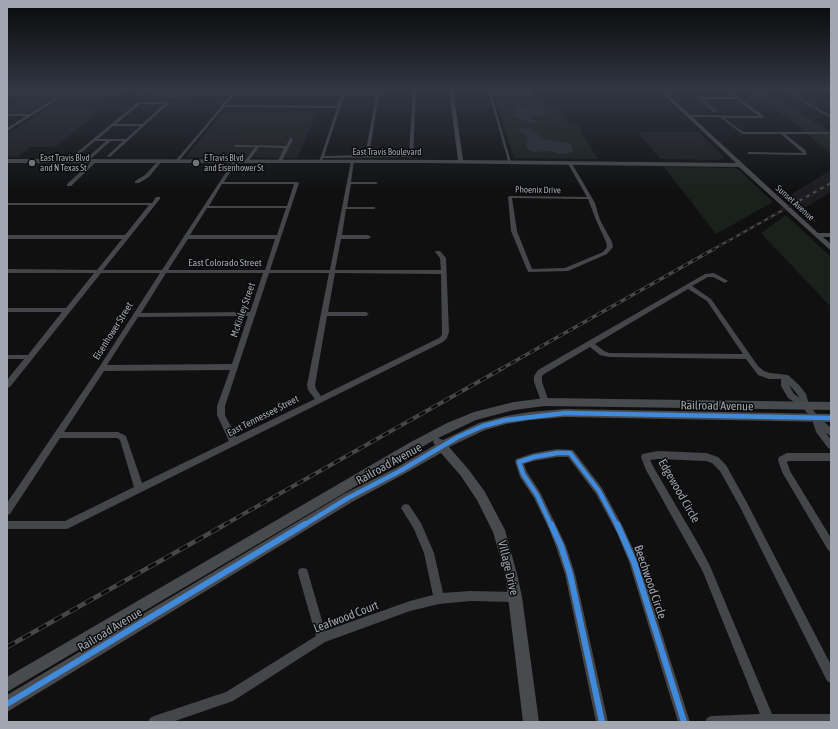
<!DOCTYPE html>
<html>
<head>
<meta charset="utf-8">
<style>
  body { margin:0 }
  #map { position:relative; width:838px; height:729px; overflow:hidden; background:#101011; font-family:"Asap Condensed",sans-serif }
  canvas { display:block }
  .frame { position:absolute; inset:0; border:8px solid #a1a6b1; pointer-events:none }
</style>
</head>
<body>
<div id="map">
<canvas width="838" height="729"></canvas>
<div class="frame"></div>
</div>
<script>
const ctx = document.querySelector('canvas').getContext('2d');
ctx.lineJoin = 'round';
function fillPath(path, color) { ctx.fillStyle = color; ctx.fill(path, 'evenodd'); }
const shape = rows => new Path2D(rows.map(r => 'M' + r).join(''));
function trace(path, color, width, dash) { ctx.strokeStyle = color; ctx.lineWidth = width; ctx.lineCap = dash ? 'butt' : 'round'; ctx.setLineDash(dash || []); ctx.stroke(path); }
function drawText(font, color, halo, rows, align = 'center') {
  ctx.font = font + ' "Asap Condensed",sans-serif'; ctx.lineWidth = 3; ctx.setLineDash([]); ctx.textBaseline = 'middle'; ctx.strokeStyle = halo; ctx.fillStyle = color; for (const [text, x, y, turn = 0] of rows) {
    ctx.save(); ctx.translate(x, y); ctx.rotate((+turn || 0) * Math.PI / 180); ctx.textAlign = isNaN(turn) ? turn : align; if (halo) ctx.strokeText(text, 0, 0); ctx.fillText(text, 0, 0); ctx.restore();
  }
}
fillPath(shape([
  [7,90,62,90,25,114,7,114,7,109,29,97,7,96],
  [75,90,130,90,122,96,108,96,100,101,57,101],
  [47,108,99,108,91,114,96,115,55,147,31,147,17,157,7,156,7,135],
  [221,113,317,113,297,158,186,157],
  [638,132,698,132,725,158,719,160,660,159],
  [831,170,831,192,803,209,787,197]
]), '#1d1d1f');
fillPath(shape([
  [745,90,765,90,831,132,831,154,794,123],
  [496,102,557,103,570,124,577,125,598,159,514,158],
  [235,113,244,113,243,117,247,113,317,113,304,137,238,137,243,129,234,129,243,118,232,117],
  [664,167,734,168,739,170,773,202,716,234],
  [786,215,831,257,831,307,761,233]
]), '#1a201b');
fillPath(shape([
  [520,107,532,110,548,110,552,112,549,114,531,116,531,119,539,122,531,123,513,116,518,113,513,107],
  [523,128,530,129,545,140,568,143,572,146,573,151,567,154,562,154,548,151,534,152,528,150,526,145,529,138,518,130]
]), '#282f35');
trace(shape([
  [758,90,819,131],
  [826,135,831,138]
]), '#282f35', 1);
fillPath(shape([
  [150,90,153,90,161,94,169,95,232,93,235,91,237,92,236,93,343,93,379,94,369,155,409,155,413,90,416,90,413,156,411,157,323,158,321,162,319,162,337,108,224,107,178,162,176,162,176,160,221,107,221,105,231,95,169,97,159,96,154,93,141,96,139,95,152,92,150,90],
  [234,95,341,96,337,106,226,105,234,95],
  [344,96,376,96,365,155,324,156,344,96],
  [488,90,490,90,492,94,528,94,527,90,530,90,533,94,529,96,492,96,511,162,508,161,488,90],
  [571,90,574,90,576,91,574,92,571,90],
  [724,90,728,90,765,117,763,118,724,118,743,132,831,132,831,134,785,134,805,150,807,154,805,155,748,154,748,152,749,152,803,153,781,134,742,134,720,117,689,117,690,115,759,116,736,99,702,99,716,111,715,113,697,98,699,97,734,97,724,90],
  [782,90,786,90,831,116,831,118,782,90],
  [822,90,826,90,831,93,831,95,822,90],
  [138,102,167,102,169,103,110,157,107,156,123,141,111,141,88,161,86,161,86,159,106,141,95,141,76,157,74,157,74,155,138,102],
  [140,104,164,104,142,124,116,124,140,104],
  [113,126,140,126,126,139,98,139,113,126],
  [7,114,30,114,32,115,30,116,7,116,7,114],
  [290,138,293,139,282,161,280,162,278,161,284,148,259,147,248,162,247,162,245,161,255,147,236,147,234,146,236,145,286,146,290,138],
  [95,159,98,160,71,186,67,186,67,184,95,159],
  [159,160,162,161,149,177,139,183,135,183,135,181,145,175,159,160],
  [234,160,237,161,224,182,297,182,299,183,270,270,330,270,351,161,354,160,351,182,376,182,378,183,376,184,351,184,347,207,374,207,376,208,374,209,346,209,342,235,368,235,371,237,368,239,341,239,335,270,441,270,440,258,435,252,436,251,440,251,446,258,449,332,447,338,443,342,69,528,66,529,7,529,7,521,65,521,134,487,120,440,117,438,60,438,10,514,7,515,7,503,100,366,160,273,101,273,10,387,7,388,7,380,24,359,7,359,7,355,28,355,62,312,7,312,7,308,66,308,94,273,7,273,7,269,97,270,122,239,7,239,7,235,125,235,149,205,7,205,7,203,152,203,156,197,160,197,160,199,103,270,162,270,234,160],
  [222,184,294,184,287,206,209,206,222,184],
  [207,208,286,208,277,235,190,235,207,208],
  [188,239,275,239,265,270,168,270,188,239],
  [166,273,263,273,250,312,141,313,166,273],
  [269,273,329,273,307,385,308,390,315,399,236,437,225,415,225,406,269,273],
  [335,273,441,274,442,335,439,338,321,396,316,389,315,385,327,316,366,316,369,314,366,312,328,312,335,273],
  [248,316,232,364,107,365,138,317,248,316],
  [230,370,217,406,217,415,229,441,142,483,126,436,118,432,64,432,104,371,230,370],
  [568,161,571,162,595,203,600,220,612,242,613,247,607,254,568,271,528,272,511,231,508,197,510,196,587,197,567,162,568,161],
  [512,198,588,199,596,220,606,242,607,247,603,252,565,268,532,269,517,231,512,198],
  [714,273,728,281,725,283,713,277,708,277,692,286,711,299,758,366,764,371,770,373,788,375,799,385,806,394,809,405,818,416,831,428,831,436,826,433,831,440,831,449,828,448,816,432,812,419,803,408,788,398,781,386,781,379,769,379,758,375,746,359,609,357,600,355,590,347,544,374,542,376,542,382,549,402,548,404,545,405,542,404,534,382,534,376,538,370,705,274,714,273],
  [688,289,707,301,743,354,609,353,604,351,595,344,688,289],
  [789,385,793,389,800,398,794,394,789,385],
  [557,449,573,450,602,488,623,527,639,562,690,722,678,722,629,562,617,533,596,494,568,457,557,457,534,461,524,464,527,472,540,492,555,523,566,546,575,574,608,722,596,722,565,574,556,547,549,529,534,498,520,477,515,462,516,459,534,453,557,449],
  [658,451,706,453,718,457,726,465,746,501,831,665,831,683,827,681,740,507,720,471,712,463,706,461,658,459,650,460,654,468,699,545,710,566,772,714,831,714,831,722,705,722,707,718,711,716,760,714,703,572,646,470,641,457,642,454,658,451],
  [787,453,831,453,831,461,788,461,787,462,790,471,831,538,831,552,828,550,782,472,778,460,779,457,787,453],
  [406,504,409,505,421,523,434,553,443,593,470,591,515,592,519,593,520,597,519,601,515,602,470,601,439,604,410,611,325,642,233,701,172,722,148,722,150,718,154,716,226,692,316,636,298,573,299,569,303,568,307,569,325,631,410,601,433,595,424,553,414,529,401,508,403,505,406,504]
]), '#454649');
fillPath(shape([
  [68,90,72,90,7,131,7,128,68,90],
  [449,90,453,90,463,160,736,163,659,90,663,90,818,233,831,233,831,237,823,237,831,244,831,250,829,249,739,167,425,163,7,163,7,159,458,160,449,90],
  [545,398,831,402,831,410,545,406,514,410,476,420,438,438,443,440,479,423,506,416,530,412,565,409,831,414,831,422,565,417,530,420,506,424,485,430,449,447,469,470,485,492,505,530,517,574,522,597,539,722,523,722,508,597,505,574,493,532,477,500,461,476,441,453,404,474,352,502,7,712,7,695,344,494,396,468,435,445,433,442,434,440,7,692,7,677,409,443,447,423,474,412,514,402,545,398]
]), '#494a4d');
const railFar3 = shape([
  [712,250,831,183]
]);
const railFar2 = shape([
  [501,369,714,249]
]);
const railFar1 = shape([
  [224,525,503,368]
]);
const rail = shape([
  [7,647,226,524]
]);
trace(railFar3, '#454749', 2.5);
trace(railFar2, '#454749', 3.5);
trace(railFar1, '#454749', 4);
trace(rail, '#454749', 4.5);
trace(railFar3, '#0b0b0c', 1.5, [4]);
trace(railFar2, '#0b0b0c', 2, [5.5]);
trace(railFar1, '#0b0b0c', 2.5, [7]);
trace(rail, '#0b0b0c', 3, [9]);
trace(shape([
  [304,525,348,498,400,471,458,437,483,426,506,420,565,413,831,418],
  [551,525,537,495,523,474,519,462,534,457,557,453,570,453,599,491,617,525]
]), '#408adc', 4.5);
trace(shape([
  [551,524,561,546,570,574,602,722],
  [617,524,634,562,684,722],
  [7,704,305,524]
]), '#408adc', 6);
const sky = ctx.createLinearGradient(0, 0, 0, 192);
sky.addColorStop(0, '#090909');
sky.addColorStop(0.47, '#313743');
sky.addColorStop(1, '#31374300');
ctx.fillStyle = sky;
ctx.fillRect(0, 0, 838, 192);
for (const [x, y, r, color] of [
  [32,163,4,"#6e7279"],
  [196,163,4,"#6e7279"]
]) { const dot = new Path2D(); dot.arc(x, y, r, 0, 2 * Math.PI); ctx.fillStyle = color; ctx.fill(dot); trace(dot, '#0b0b0c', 1.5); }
drawText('9px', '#a1a6b1', '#0b0b0c', [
  ["East Travis Boulevard",387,152],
  ["Phoenix Drive",538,190,1],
  ["Sunset Avenue",795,203,42]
]);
drawText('9px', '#a1a6b1', '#0b0b0c', [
  ["East Travis Blvd",40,158],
  ["and N Texas St",40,168],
  ["E Travis Blvd",204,158],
  ["and Eisenhower St",204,168]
], 'left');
drawText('10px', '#a1a6b1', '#0b0b0c', [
  ["East Colorado Street",225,263],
  ["McKinley Street",243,310,-71],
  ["Eisenhower Street",113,331,-58],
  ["East Tennessee Street",263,416,-27]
]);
drawText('12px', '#a1a6b1', '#0b0b0c', [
  ["Railroad Avenue",717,406,1],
  ["Railroad Avenue",389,464,-29],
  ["Edgewood Circle",679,491,60],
  ["Village Drive",508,568,77],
  ["Beechwood Circle",650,582,71],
  ["Leafwood Court",346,617,-21],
  ["Railroad Avenue",110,630,-31]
]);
</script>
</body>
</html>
